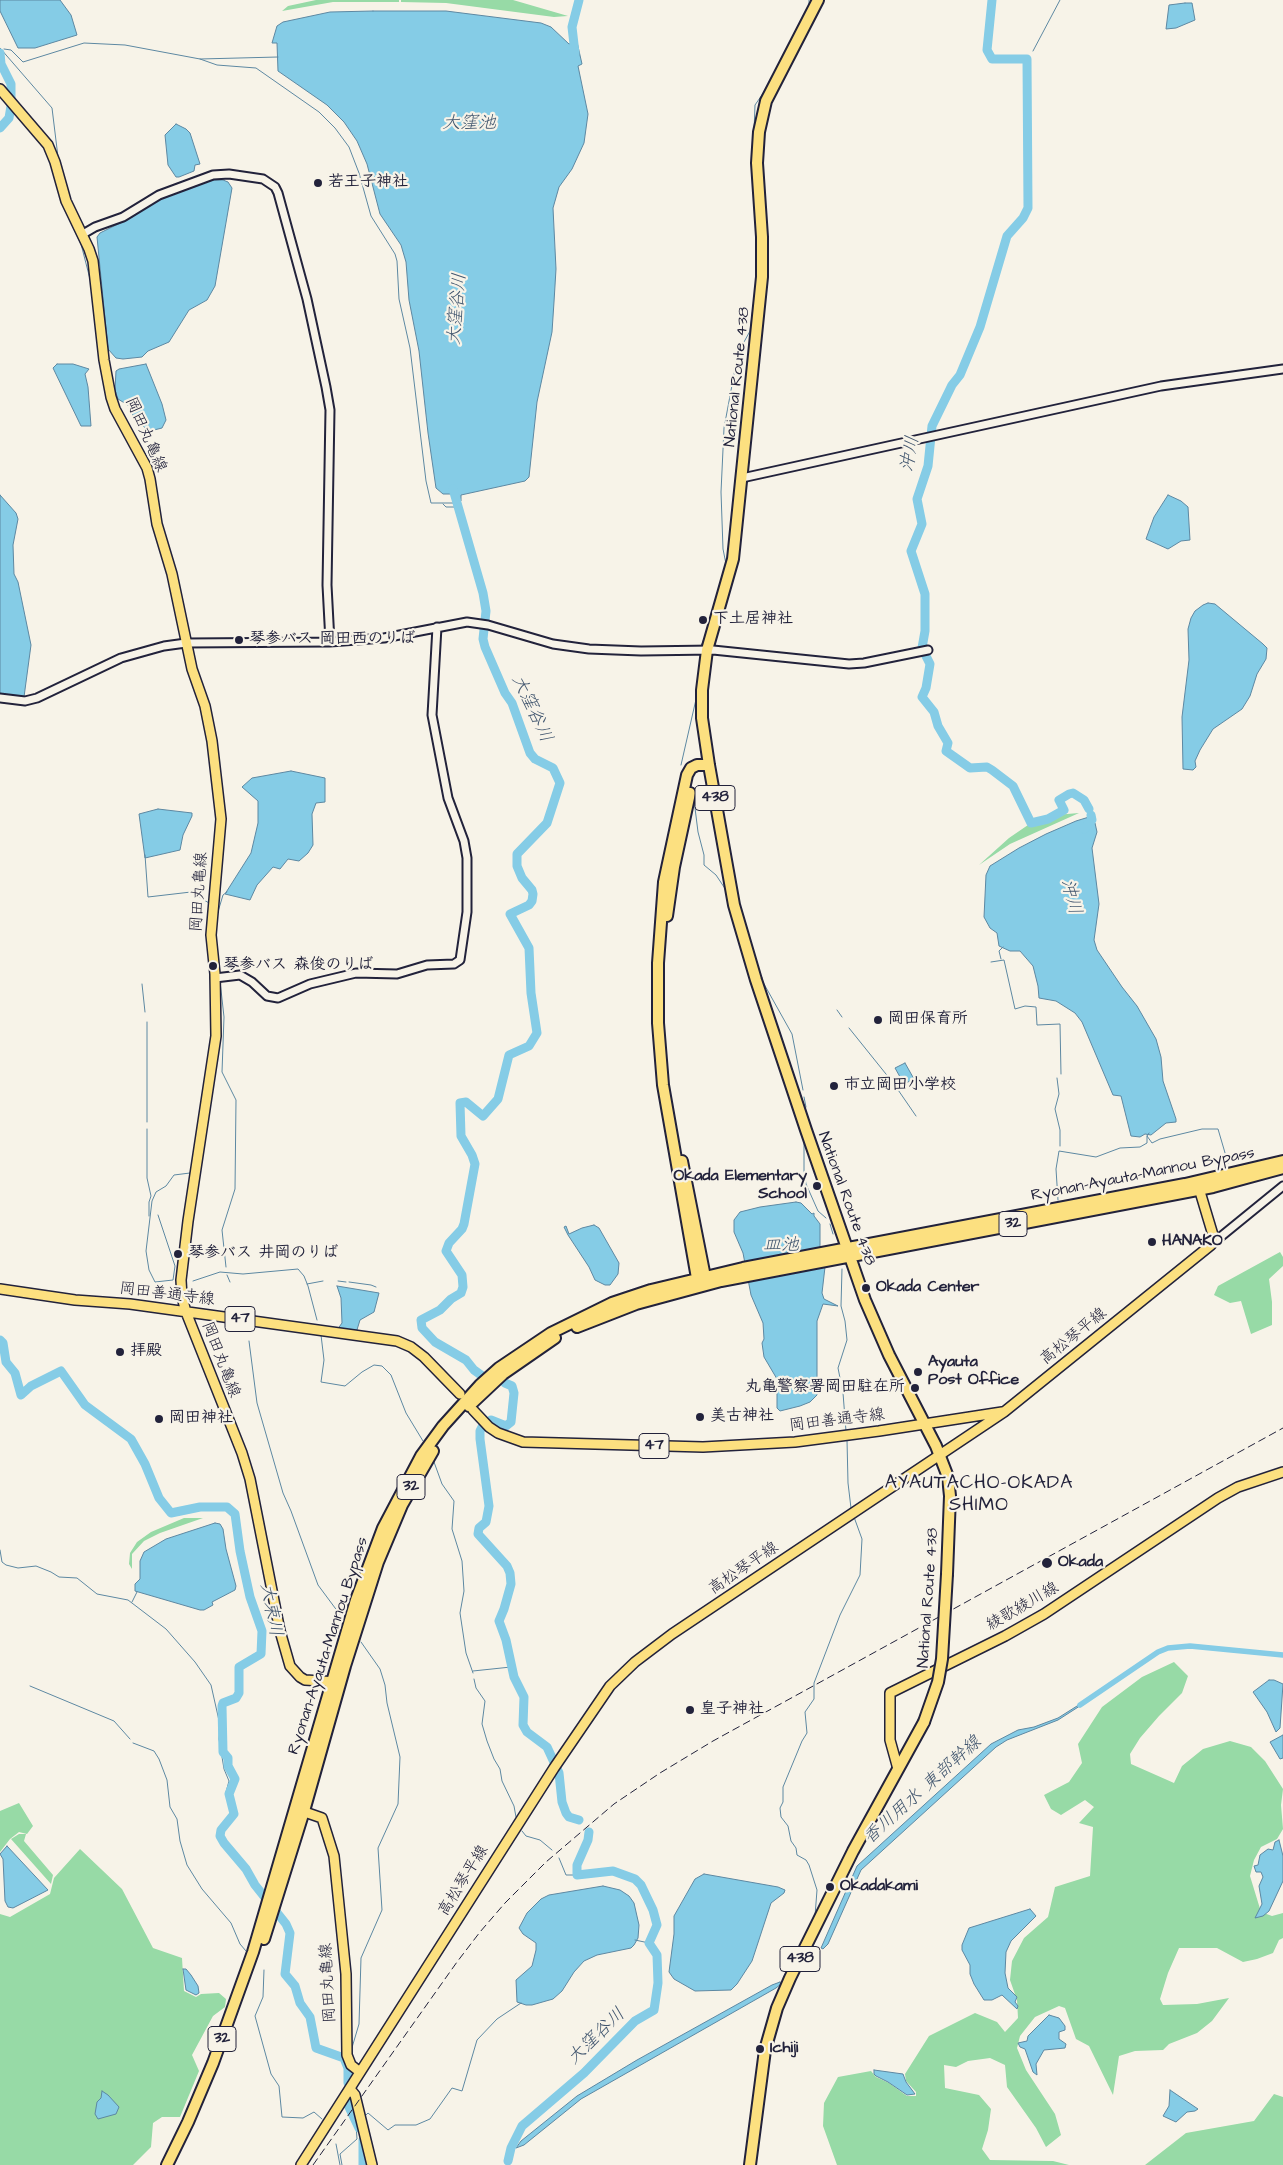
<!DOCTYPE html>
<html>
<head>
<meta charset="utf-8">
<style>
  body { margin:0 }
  canvas { display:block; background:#f7f3e8 }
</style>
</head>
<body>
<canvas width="1283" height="2165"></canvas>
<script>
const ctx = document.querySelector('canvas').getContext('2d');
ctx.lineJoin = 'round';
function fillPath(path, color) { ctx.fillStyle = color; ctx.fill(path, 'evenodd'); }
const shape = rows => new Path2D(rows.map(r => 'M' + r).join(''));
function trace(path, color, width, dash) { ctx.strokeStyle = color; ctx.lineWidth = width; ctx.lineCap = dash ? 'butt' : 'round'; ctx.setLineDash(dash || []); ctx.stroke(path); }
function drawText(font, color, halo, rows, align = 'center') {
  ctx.font = font + ' "Architects Daughter","Klee One",sans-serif'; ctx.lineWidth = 4.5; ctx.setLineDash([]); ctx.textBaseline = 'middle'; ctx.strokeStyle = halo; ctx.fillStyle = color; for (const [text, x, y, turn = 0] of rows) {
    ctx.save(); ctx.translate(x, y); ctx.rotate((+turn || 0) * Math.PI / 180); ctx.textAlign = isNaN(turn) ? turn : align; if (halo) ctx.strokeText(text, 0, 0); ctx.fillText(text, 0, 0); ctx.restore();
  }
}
fillPath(shape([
  [316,0,399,0,399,2,333,2,282,11,288,6],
  [401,0,513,0,568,16,554,17,446,3,401,2],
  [1079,813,1010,844,979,865,1009,838,1028,825,1041,820,1048,820,1055,815],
  [1280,1252,1283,1257,1283,1266,1269,1279,1272,1302,1272,1325,1251,1334,1241,1301,1230,1303,1214,1295,1218,1286],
  [184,1518,203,1518,160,1533,144,1541,132,1554,132,1569,129,1564,130,1553,137,1542,151,1532],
  [1174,1662,1188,1676,1182,1693,1159,1716,1140,1738,1130,1754,1131,1764,1174,1783,1182,1766,1203,1749,1230,1741,1251,1747,1265,1761,1283,1789,1281,1805,1283,1829,1277,1839,1261,1847,1254,1860,1250,1876,1261,1912,1272,1916,1283,1913,1283,1938,1279,1940,1273,1953,1257,1959,1243,1962,1217,1948,1179,1948,1168,1973,1160,1999,1163,2005,1197,2004,1229,1998,1212,2021,1197,2033,1169,2044,1163,2050,1135,2051,1119,2056,1113,2095,1089,2046,1076,2039,1065,2008,1059,2006,1035,2017,1020,2036,1017,2048,1026,2070,1055,2114,1061,2135,1046,2147,1036,2128,1007,2087,1005,2065,990,2058,968,2061,956,2067,944,2065,945,2088,979,2095,991,2109,988,2130,982,2149,990,2160,1053,2161,1069,2165,837,2165,823,2126,824,2103,838,2077,871,2071,876,2077,889,2083,907,2096,916,2096,916,2092,906,2081,905,2074,929,2036,975,2013,997,2022,1005,2032,1018,2018,1017,2000,1010,1980,1012,1961,1024,1938,1048,1917,1055,1887,1090,1876,1093,1827,1079,1823,1094,1807,1085,1800,1061,1815,1051,1809,1044,1795,1069,1782,1082,1763,1078,1744,1102,1707,1142,1677],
  [19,1803,33,1826,27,1834,19,1832,10,1839,0,1852,0,1811],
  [19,1834,26,1834,24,1841,53,1875,51,1884,11,1839],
  [80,1849,122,1889,153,1948,182,1958,184,1991,196,1997,201,1994,219,1993,226,1999,225,2007,213,2016,192,2055,199,2071,180,2117,162,2117,153,2123,151,2147,133,2165,0,2165,0,1914,10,1917,50,1894,54,1878],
  [1274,2094,1283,2097,1283,2165,1145,2165,1186,2133,1254,2121]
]), '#97daa6');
const water = shape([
  [0,0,60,0,71,15,77,35,35,48,18,48,0,11,0,0],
  [1185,3,1192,3,1195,20,1176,28,1166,29,1169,5,1185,3],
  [373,11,446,11,541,23,551,27,569,44,577,42,582,64,578,66,588,114,584,143,572,169,559,187,553,208,556,269,554,302,552,332,537,402,529,477,525,481,461,495,461,501,453,501,452,494,443,494,436,488,428,433,419,351,409,300,406,262,401,245,380,214,367,164,357,141,344,122,327,105,278,71,277,43,272,43,277,26,283,22,330,12,373,11],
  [176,124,186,129,190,133,200,164,195,165,194,171,179,177,176,177,168,165,165,135,176,124],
  [205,180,223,180,228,182,232,188,215,286,207,300,189,310,169,342,148,351,142,357,123,359,116,358,108,349,97,237,100,233,132,217,162,198,205,180],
  [57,364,73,364,89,369,85,374,88,387,91,426,81,426,53,368,57,364],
  [146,364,162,404,166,420,162,428,154,430,146,429,133,416,131,407,118,399,115,390,116,371,119,369,146,364],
  [0,495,16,513,18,519,13,545,14,574,18,582,31,645,24,697,0,695,0,495],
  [1168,495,1181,501,1188,507,1190,540,1181,541,1168,549,1146,539,1154,517,1168,495],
  [1208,603,1215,604,1263,644,1267,648,1266,659,1257,674,1250,696,1242,709,1213,729,1200,750,1195,761,1196,767,1193,770,1183,769,1182,717,1189,660,1188,629,1191,618,1195,611,1203,605,1208,603],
  [291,771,325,778,325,802,316,803,312,814,313,845,308,853,299,861,288,859,280,869,273,867,257,885,250,900,225,894,251,853,258,823,258,801,242,787,252,778,291,771],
  [158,809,192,813,192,816,183,835,180,850,145,858,139,814,158,809],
  [1089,817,1091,823,1095,823,1097,832,1092,848,1099,904,1094,940,1097,950,1122,987,1137,1006,1156,1039,1161,1057,1163,1081,1176,1119,1176,1122,1166,1123,1151,1135,1145,1134,1140,1137,1131,1136,1121,1096,1113,1095,1082,1022,1075,1013,1056,1001,1039,998,1038,986,1033,966,1020,951,1010,951,999,946,997,933,990,928,984,917,986,875,990,866,1019,848,1046,834,1076,821,1089,817],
  [905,1063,914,1079,904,1084,895,1068,905,1063],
  [796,1202,801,1203,812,1214,814,1213,814,1216,820,1224,820,1246,825,1267,822,1293,824,1299,838,1306,823,1304,817,1321,817,1395,810,1402,800,1406,780,1411,777,1408,777,1379,764,1357,762,1343,764,1339,763,1323,751,1295,743,1253,734,1232,734,1220,740,1212,760,1207,796,1202],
  [594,1225,599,1228,619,1263,618,1274,610,1285,605,1285,595,1280,589,1267,568,1235,564,1227,566,1226,569,1234,582,1228,594,1225],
  [337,1286,379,1293,374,1312,360,1320,356,1333,337,1330,342,1323,341,1298,337,1286],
  [215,1523,220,1524,223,1529,226,1549,236,1586,235,1590,212,1602,213,1605,204,1610,200,1610,135,1591,135,1584,140,1579,140,1561,144,1552,166,1539,215,1523],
  [1269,1680,1274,1680,1283,1684,1280,1728,1276,1732,1267,1712,1253,1692,1269,1680],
  [1085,1701,1086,1702,1058,1720,1007,1740,996,1747,861,1870,828,1944,823,1949,821,1948,857,1866,991,1744,1018,1730,1034,1727,1058,1718,1085,1701],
  [1283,1735,1283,1758,1280,1759,1270,1742,1283,1735],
  [1279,1840,1283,1856,1283,1881,1269,1911,1263,1916,1255,1918,1262,1904,1259,1886,1263,1877,1261,1872,1256,1872,1254,1866,1258,1865,1260,1855,1268,1849,1273,1850,1275,1842,1279,1840],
  [7,1846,48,1890,13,1908,8,1907,5,1901,3,1859,0,1854,7,1846],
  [704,1874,778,1887,785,1890,784,1893,771,1903,752,1961,737,1984,731,1990,695,1991,674,1979,669,1972,674,1934,674,1916,695,1879,704,1874],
  [603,1886,620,1890,629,1896,634,1903,639,1925,638,1938,634,1945,631,1948,597,1955,584,1961,574,1972,562,1991,553,1999,532,2005,526,2005,517,2002,516,1980,532,1966,536,1950,536,1943,523,1934,519,1928,527,1913,541,1899,549,1895,603,1886],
  [1030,1909,1036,1916,1011,1941,1006,1952,1005,1973,1008,1988,1017,1997,1015,2002,1018,2006,1017,2009,1002,1995,992,2000,984,2000,974,1984,970,1974,970,1965,962,1950,962,1945,969,1928,1030,1909],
  [183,1969,186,1969,191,1975,198,1986,199,1993,196,1995,186,1990,183,1969],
  [780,1982,781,1984,776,1988,581,2099,524,2145,516,2148,521,2141,577,2096,637,2060,772,1985,780,1982],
  [1049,2015,1059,2018,1065,2026,1065,2030,1059,2032,1059,2039,1066,2044,1065,2048,1044,2050,1036,2064,1037,2075,1033,2072,1025,2049,1020,2047,1018,2043,1027,2041,1028,2036,1049,2015],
  [874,2070,903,2074,906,2082,915,2094,907,2095,888,2082,876,2076,874,2074,874,2070],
  [1170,2090,1198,2109,1195,2111,1187,2112,1176,2122,1163,2116,1169,2106,1170,2090],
  [102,2091,108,2095,119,2107,116,2114,98,2119,95,2114,97,2102,101,2098,102,2091]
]);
fillPath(water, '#85cce6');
trace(water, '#5d88a2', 1);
trace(shape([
  [809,7,809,0],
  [0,48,52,108,58,157],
  [4,49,11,50,23,62,84,43,125,45,200,59,278,57],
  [1033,51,1060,0],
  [200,59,217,65,256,68,319,112,335,128,349,147,359,173,371,216,395,254,397,261,399,299,410,348,426,481,431,503,457,503],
  [1027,59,1029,57],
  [754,132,755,105,764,92],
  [71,223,81,244,90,279],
  [443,504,446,507,454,507,457,504],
  [726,564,723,549,721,492,724,428,738,353,750,331,757,276],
  [701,646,708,629],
  [698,681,701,653],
  [681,765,697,695],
  [694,800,698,832,704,855,704,865,716,875,726,890],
  [145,855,148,897,191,892,209,903],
  [217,915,223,895,227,892],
  [217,954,220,975],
  [1001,959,999,951,1003,947],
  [991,962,1004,960,1015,1009,1025,1006,1036,1007,1037,1025,1060,1024,1061,1074],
  [759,975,792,1034,803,1090],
  [220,981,224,1017,222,1072,236,1100,235,1189,222,1230,226,1267],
  [142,984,145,1012],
  [837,1010,842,1017],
  [849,1028,894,1084,916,1116],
  [1057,1078,1059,1094,1055,1109,1060,1130,1060,1146],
  [804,1097,806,1107],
  [806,1111,807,1119],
  [147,1122,147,1022],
  [147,1129,147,1178,151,1196,149,1202,149,1216],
  [1149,1133,1147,1136,1152,1143,1160,1139,1202,1129,1218,1129,1228,1163],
  [804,1138,804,1171,806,1184,818,1211,826,1218],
  [1058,1200,1056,1169,1059,1151,1096,1157,1120,1148,1140,1147,1147,1143,1147,1136],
  [158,1215,175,1266,173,1280,155,1282,149,1270,146,1251,152,1201,156,1192,166,1186,174,1175,190,1173],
  [830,1224,833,1234],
  [842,1269,841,1306,845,1321,847,1340,838,1368,843,1393,846,1431],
  [227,1275,230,1282],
  [193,1281,220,1272,243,1274,298,1269,304,1276,308,1286,317,1320],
  [338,1281,346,1282],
  [349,1282,371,1285,376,1287],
  [307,1284,323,1281],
  [321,1335,324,1360,321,1382,345,1386,362,1372,374,1365,382,1366,391,1375,406,1413,423,1441],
  [249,1341,257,1403,283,1493,291,1511,318,1585,344,1620],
  [847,1440,848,1483,851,1508],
  [434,1462,442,1484,454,1501,452,1529,462,1561,464,1591,460,1613,466,1653,473,1673],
  [0,1550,2,1562,6,1565,18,1568,36,1566,51,1572,59,1577,77,1578,97,1594,128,1600,166,1629,195,1662,211,1685,220,1725,219,1739,224,1769,229,1781,226,1792,230,1797],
  [132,1602,137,1592],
  [473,1671,511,1667],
  [474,1679,476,1688,485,1701,482,1724,487,1741,494,1759,500,1769,502,1781,514,1806,516,1817],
  [30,1686,114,1721,130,1739],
  [133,1743,154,1751,159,1759,167,1780,170,1807,177,1819,180,1841,187,1865,202,1889,231,1923,240,1944,246,1951],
  [522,1831,526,1836,540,1840,552,1850],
  [559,1858,566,1875,577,1875],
  [635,1940,649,1943],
  [802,1942,815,1916,817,1890,809,1865,806,1860,797,1855,796,1848,791,1841,788,1826,781,1817,780,1808,783,1802,783,1787,802,1741,807,1733,805,1712,814,1699,814,1683,840,1615,860,1575,862,1539,854,1517],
  [264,1970,263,1997,255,2016,271,2074,279,2086,282,2117,303,2118,314,2112,322,2119],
  [351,2051,359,2024,361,1958,382,1910,378,1848,398,1804,400,1757,387,1703,385,1685,380,1669,361,1642],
  [365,2116,368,2113,388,2130,395,2125,416,2125,430,2119,452,2088,462,2091,477,2040,497,2019,521,2003],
  [336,2144,340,2165],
  [342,2165,340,2154,357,2139,356,2125,358,2123]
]), '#5d88a2', 1);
trace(shape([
  [1080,1705,1158,1652,1168,1648,1190,1646,1283,1655]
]), '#85cce6', 5.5);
trace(shape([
  [992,0,987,50,992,59,1027,59,1028,208,1023,218,1007,236,980,327,960,375,952,385,932,426,928,466,917,499,922,524,911,551,925,594,925,631,922,648,930,664,926,688,922,697,934,712,938,726,948,743,946,751,970,768,987,767,992,770,1013,786,1031,823,1048,819,1064,810,1059,800,1069,794,1073,793,1084,800,1089,809],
  [0,53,1,64,11,84,11,106,9,118,0,128],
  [575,53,572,27,579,0],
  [453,489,483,593,486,611,483,639,485,647,505,693,512,703,530,753,535,759,553,768,560,783,547,823,517,854,517,866,522,878,532,890,533,894,532,901,529,905,510,914,529,948,531,993,537,1033,529,1046,509,1055,498,1099,483,1116,466,1102,460,1103,461,1136,472,1155,475,1164,464,1224,462,1229,449,1243,446,1251,462,1275,463,1287,461,1293,451,1299,440,1310,421,1320,422,1328,435,1342,466,1360,474,1370,481,1375],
  [1084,829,1092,820,1091,815],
  [0,1340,3,1343,6,1362,15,1373,21,1395,31,1386,61,1371,85,1405,131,1439,145,1464,159,1498,171,1513,200,1507,227,1507,235,1514,240,1551,250,1597,262,1631,261,1654,239,1667,239,1693,236,1698,223,1703,222,1706,223,1752,228,1758,228,1766,235,1779,229,1794,234,1814,221,1830,220,1836,224,1843,246,1869,255,1885,286,1924,290,1933,285,1974,295,1986,300,2003,310,2017,316,2048,344,2058,348,2068,348,2083],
  [491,1420,506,1426,511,1422,514,1393,512,1386,505,1383],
  [483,1425,480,1431,480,1439,489,1506,486,1522,479,1528,478,1534,507,1566,510,1573,511,1584,504,1609,499,1621,506,1640,514,1677,524,1697,523,1725,527,1732,547,1747,559,1773,562,1802,566,1813,569,1817,579,1820],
  [349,2098,348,2105,359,2128],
  [363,2140,363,2165],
  [508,2161,511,2148,522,2126,584,2073,635,2021,654,2010,658,1983,657,1955,649,1943,657,1925,653,1910,641,1885,635,1879,613,1871,577,1875,577,1865,588,1840,589,1832]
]), '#85cce6', 9);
const minor = shape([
  [83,234,95,227,123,217,159,195,213,175,229,174,263,179,275,187,278,193,307,299,326,387,330,410,327,585,330,642],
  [742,478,1161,386,1283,369],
  [0,698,25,701,37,698,121,658,164,646,186,643,330,642,384,638,467,622,488,625,553,644,589,649,641,651,713,650,849,664,864,663,928,650],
  [215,978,240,975,252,982,267,996,278,998,310,984,356,973,397,974,427,965,454,964,460,960,467,912,467,858,464,841,448,798,432,715,437,627],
  [1213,1243,1283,1186]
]);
const major = shape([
  [0,89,48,145,55,162,66,201,89,249,93,261,104,360,111,397,115,409,147,468,150,479,157,524,172,574,192,669,205,706,212,741,221,819,211,935,215,974,216,1036,188,1221,181,1280,182,1297,186,1312,242,1453,250,1479,280,1631,290,1666,300,1677,305,1680,338,1682],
  [0,1289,75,1300,130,1304,397,1341,411,1347,424,1357,460,1394],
  [473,1410,489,1427,498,1433,523,1442,703,1447,795,1442,879,1431,1002,1412],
  [898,1769,890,1740,890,1693,1005,1636,1044,1614,1218,1498,1238,1487,1283,1472],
  [299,1810,322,1818,334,1856,346,1974,347,2055,351,2065,360,2072],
  [350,2089,355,2095,372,2165],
  [301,2165,554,1768,610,1686,635,1662,672,1634,1004,1412,1211,1245,1213,1235,1198,1185]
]);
const highway = shape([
  [818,0,766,101,759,132,757,163,762,237,762,277,733,559,707,650,702,690,702,718,709,765,734,905,756,980,806,1130,865,1300,889,1355,936,1446,948,1477,950,1496,947,1574],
  [667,916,674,867,690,793],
  [682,1161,706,1282],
  [698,1284,663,1085,658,1023,658,963,664,882,687,775,691,768,697,765,709,765],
  [577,1327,636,1304,721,1281,1213,1187,1283,1168],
  [469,1406,503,1374,555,1338],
  [264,1939,304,1811,345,1666,378,1562,402,1505,433,1451],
  [167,2165,188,2122,213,2063,253,1952,356,1600,383,1528,421,1456,443,1426,480,1385,499,1368,551,1333,612,1303,651,1290,743,1268,1185,1184,1283,1161],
  [750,2165,765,2050,777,2008,790,1978,853,1851,924,1722]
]);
trace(minor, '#22223b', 11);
trace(major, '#22223b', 12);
trace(highway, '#22223b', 14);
trace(minor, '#f7f3e8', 7);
trace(major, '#fce080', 9);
trace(highway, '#fce080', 10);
trace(shape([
  [313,2165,457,1962,480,1932,505,1903,546,1862,614,1804,660,1773,713,1741,1283,1428]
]), '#22223b', 1, [8, 4]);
const highwayBridge = shape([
  [924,1722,938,1682,942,1659,947,1574]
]);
trace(highwayBridge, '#22223b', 14, []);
trace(highwayBridge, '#fce080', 10);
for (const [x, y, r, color] of [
  [318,183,5,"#22223b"],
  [703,620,5,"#22223b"],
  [239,640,5,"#22223b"],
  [213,966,5,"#22223b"],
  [878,1020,5,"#22223b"],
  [834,1086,5,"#22223b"],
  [817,1186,5,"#22223b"],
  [1152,1242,5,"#22223b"],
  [178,1254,5,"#22223b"],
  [866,1288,5,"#22223b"],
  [120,1352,5,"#22223b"],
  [918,1372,5,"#22223b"],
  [915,1388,5,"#22223b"],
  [700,1417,5,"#22223b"],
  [159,1419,5,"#22223b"],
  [1047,1563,6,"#22223b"],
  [690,1710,5,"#22223b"],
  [830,1887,5,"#22223b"],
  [760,2049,5,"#22223b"]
]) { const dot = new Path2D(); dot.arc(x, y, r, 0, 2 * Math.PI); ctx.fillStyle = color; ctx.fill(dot); trace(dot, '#f7f3e8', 2); }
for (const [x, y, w] of [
  [715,798,40],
  [1013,1224,28],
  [240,1319,30],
  [654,1446,30],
  [411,1487,28],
  [800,1959,40],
  [222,2039,28]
]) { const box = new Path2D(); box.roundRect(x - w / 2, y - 12.5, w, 25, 4); ctx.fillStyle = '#f7f3e8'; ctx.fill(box); trace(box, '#22223b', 1); }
drawText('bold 15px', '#22223b', null, [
  ["438",715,798],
  ["32",1013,1224],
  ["47",240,1319],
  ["47",654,1446],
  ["32",411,1487],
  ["438",800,1959],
  ["32",222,2039]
]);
drawText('bold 16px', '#22223b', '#f7f3e8', [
  ["若王子神社",328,183],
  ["下土居神社",713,620],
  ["琴参バス 岡田西のりば",249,640],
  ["琴参バス 森俊のりば",223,966],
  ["岡田保育所",888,1020],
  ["市立岡田小学校",844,1086],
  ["Okada Elementary",807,1177,"right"],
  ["School",807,1195,"right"],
  ["HANAKO",1162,1242],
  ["琴参バス 井岡のりば",188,1254],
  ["Okada Center",876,1288],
  ["拝殿",130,1352],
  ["Ayauta",928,1363],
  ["Post Office",928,1381],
  ["丸亀警察署岡田駐在所",905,1388,"right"],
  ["美古神社",710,1417],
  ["岡田神社",169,1419],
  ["Okada",1058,1563],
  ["皇子神社",700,1710],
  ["Okadakami",840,1887],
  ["Ichiji",770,2049]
], 'left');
drawText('16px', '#22223b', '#f7f3e8', [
  ["National Route 438",738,377,-84],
  ["岡田丸亀線",145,435,66],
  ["岡田丸亀線",200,892,-86],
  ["Ryonan-Ayauta-Mannou Bypass",1143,1175,-11],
  ["National Route 438",846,1199,70],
  ["岡田善通寺線",167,1295,7],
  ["高松琴平線",1074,1337,-39],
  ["岡田丸亀線",220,1360,69],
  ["岡田善通寺線",837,1421,-7],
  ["高松琴平線",744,1569,-34],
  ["National Route 438",929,1598,-86],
  ["綾歌綾川線",1023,1607,-30],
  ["Ryonan-Ayauta-Mannou Bypass",329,1646,-72],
  ["高松琴平線",464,1881,-58],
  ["岡田丸亀線",329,1983,-93]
]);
drawText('italic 18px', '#40556e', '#f7f3e8', [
  ["大窪池",469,124],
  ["大窪谷川",458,309,-85],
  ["沖川",911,454,-80],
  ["大窪谷川",531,709,65],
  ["沖川",1070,897,75],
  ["皿池",781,1246],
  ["大束川",270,1610,79],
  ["香川用水 東部幹線",923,1791,-42],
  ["大窪谷川",597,2037,-44]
]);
ctx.letterSpacing = '1px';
drawText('19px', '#22223b', '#f7f3e8', [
  ["AYAUTACHO-OKADA",979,1484],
  ["SHIMO",979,1506]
]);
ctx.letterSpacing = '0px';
</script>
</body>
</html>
